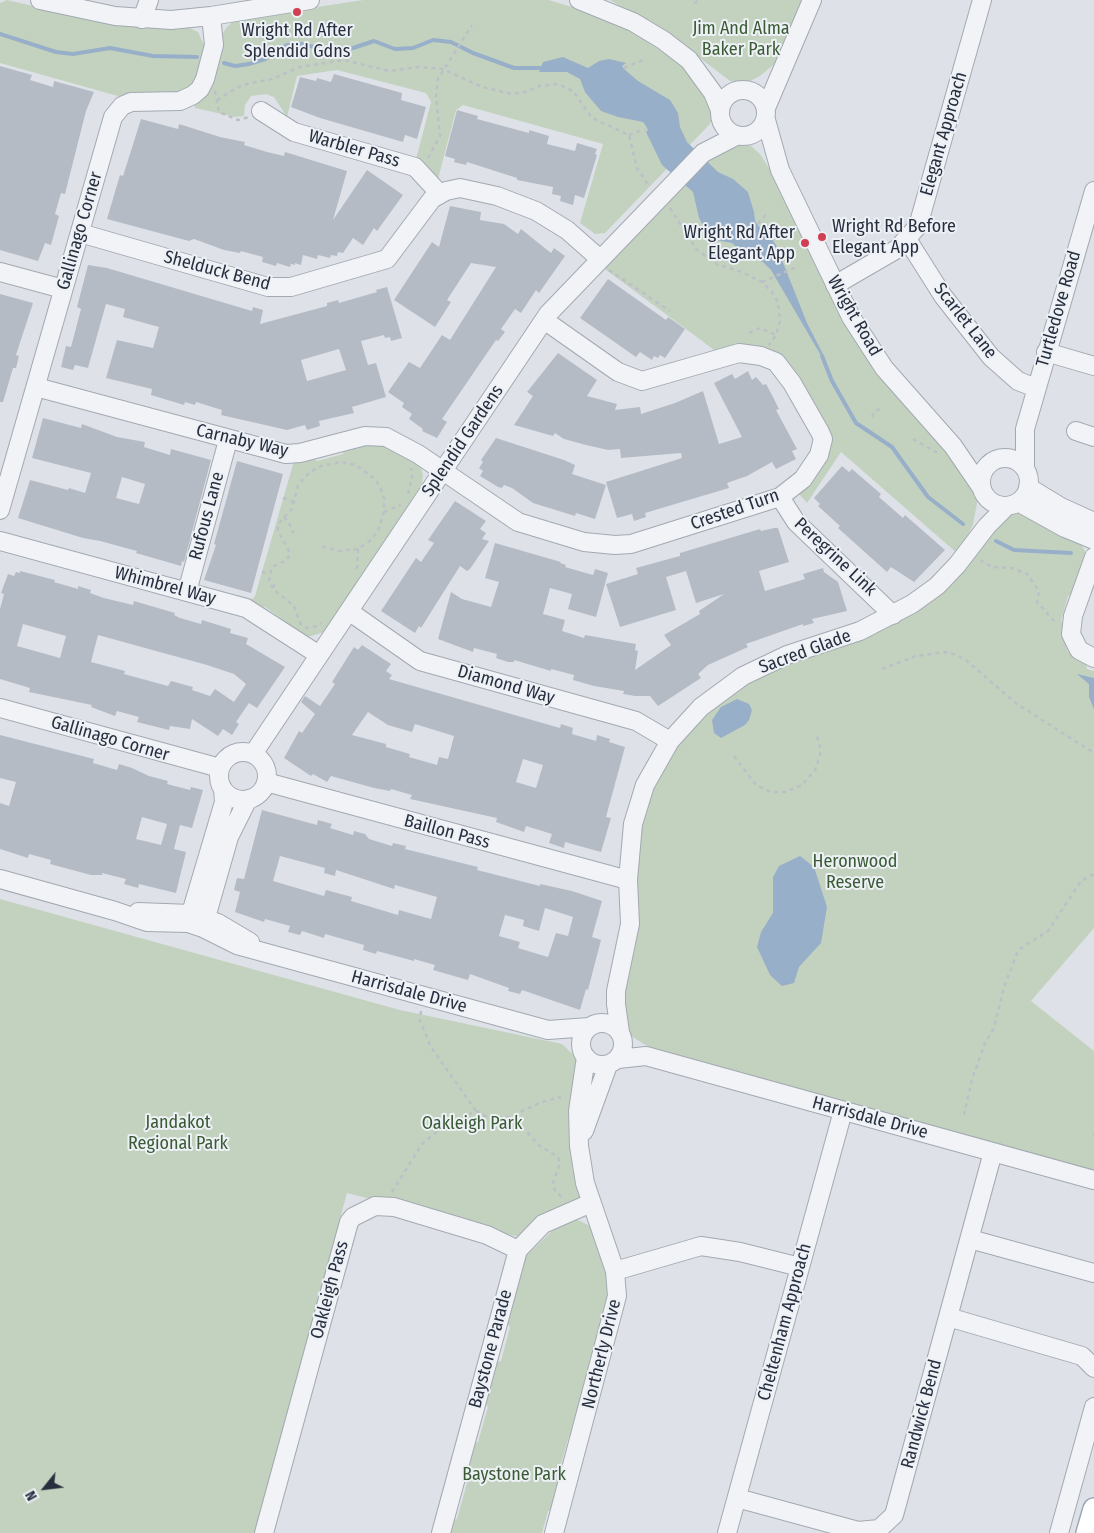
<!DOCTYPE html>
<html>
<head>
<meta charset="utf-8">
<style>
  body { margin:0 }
  #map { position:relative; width:1094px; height:1533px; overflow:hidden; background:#dee2e8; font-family:"Fira Sans Condensed",sans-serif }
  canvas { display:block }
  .north { position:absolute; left:20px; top:1463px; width:50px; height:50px; -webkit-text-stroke:4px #edf1f6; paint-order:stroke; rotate:241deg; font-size:14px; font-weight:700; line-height:20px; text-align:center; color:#272f3f }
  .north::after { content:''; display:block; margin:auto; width:18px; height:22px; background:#272f3f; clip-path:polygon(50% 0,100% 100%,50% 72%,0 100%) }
</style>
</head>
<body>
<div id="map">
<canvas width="1094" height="1533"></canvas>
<div class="north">N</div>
</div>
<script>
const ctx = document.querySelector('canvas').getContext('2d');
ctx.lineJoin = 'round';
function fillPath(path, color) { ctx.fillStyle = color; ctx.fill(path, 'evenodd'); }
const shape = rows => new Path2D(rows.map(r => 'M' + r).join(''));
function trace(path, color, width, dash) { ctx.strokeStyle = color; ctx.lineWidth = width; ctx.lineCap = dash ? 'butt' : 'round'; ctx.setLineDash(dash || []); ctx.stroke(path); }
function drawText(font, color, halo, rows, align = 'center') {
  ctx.font = font + ' "Fira Sans Condensed",sans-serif'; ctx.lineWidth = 4; ctx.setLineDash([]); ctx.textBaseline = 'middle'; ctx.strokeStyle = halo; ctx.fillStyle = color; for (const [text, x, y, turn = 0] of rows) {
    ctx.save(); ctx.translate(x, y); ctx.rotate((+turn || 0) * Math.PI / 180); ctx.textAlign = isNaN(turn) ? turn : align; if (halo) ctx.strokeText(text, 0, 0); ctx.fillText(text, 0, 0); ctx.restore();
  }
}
fillPath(shape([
  [7,0,116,25,190,28,198,32,206,49,197,81,180,93,125,98,0,63,0,3],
  [363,0,549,0,575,8,628,29,684,66,713,108,714,116,709,125,605,233,595,234,580,223,603,144,463,105,456,110,438,179,416,159,431,102,426,93,337,70,297,76,287,117,274,97,266,94,251,96,245,105,244,116,235,117,195,108,194,103,221,37,226,28,232,22,238,19],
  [610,0,805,0,778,61,760,76,744,84,730,81,679,42],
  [736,142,750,145,760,154,783,190,836,305,969,477,977,494,977,503,973,525,958,554,841,452,807,503,799,494,815,477,828,457,830,443,827,431,792,368,775,355,717,352,602,267,705,162],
  [379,442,420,465,423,475,422,484,329,625,322,633,307,637,286,628,286,622,265,607,259,610,239,600,237,595,253,599,255,596,294,461,313,457,317,461,343,454,344,448],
  [1017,513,1025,514,1079,540,1087,555,1073,594,1068,596,1061,621,1065,624,1063,636,1068,652,1078,660,1086,663,1087,669,1094,671,1094,928,1031,1001,1094,1051,1094,1172,652,1049,631,1036,627,1030,624,994,636,927,639,837,647,798,672,752,713,706,737,688,782,665,868,636,999,520,1010,514],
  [0,899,400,1010,562,1044,578,1059,582,1200,519,1237,347,1193,255,1533,0,1533],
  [576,1219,590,1226,597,1238,610,1285,595,1357,590,1360,581,1394,584,1397,574,1434,569,1436,561,1464,564,1468,554,1509,548,1511,542,1533,448,1533,452,1521,457,1519,467,1483,463,1479,473,1444,478,1442,488,1407,484,1402,495,1363,501,1361,510,1327,506,1322,526,1256,556,1227]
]), '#c3d2bf');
fillPath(shape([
  [563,57,588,68,599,61,609,59,626,63,622,66,624,69,638,81,670,100,678,113,680,127,687,142,718,172,733,179,748,192,754,212,755,221,760,228,763,225,776,245,807,323,825,358,823,359,771,270,763,262,746,256,732,243,716,240,707,233,699,218,693,192,662,165,646,132,648,130,646,126,643,122,618,117,601,111,585,92,580,79,567,72,539,72,543,62],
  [1077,674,1094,678,1094,709,1089,697,1089,684],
  [737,699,749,704,752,710,749,720,745,725,721,738,714,733,712,720,721,707],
  [800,856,814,867,827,907,821,943,799,967,794,983,782,986,770,975,757,947,761,932,773,913,773,877,779,866]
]), '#98afc9');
trace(shape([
  [0,34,56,52,73,54,110,48,153,56,197,57],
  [224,63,235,66,249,64,265,59,287,45,301,44,324,49,353,48,374,41,395,49,413,48,433,40,451,42,473,53,514,68,543,68],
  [822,356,832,381,856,423,892,447,928,497,963,524],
  [996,541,1014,550,1071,553]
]), '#98afc9', 4);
fillPath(shape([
  [0,66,32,75,30,80,53,87,54,81,94,92,86,111,65,194,61,193,55,214,59,216,51,245,45,243,38,261,0,250],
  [334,74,402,93,401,100,426,107,417,139,405,135,403,142,320,118,291,107,300,77,316,81,317,78,331,82],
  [457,110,478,116,477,119,529,133,529,130,549,136,547,144,575,151,577,143,597,149,595,154,597,155,584,198,575,195,573,205,560,201,561,196,552,194,553,187,517,180,517,178,467,162,466,165,454,162,455,159,445,156],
  [141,119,178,129,179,124,220,137,245,142,244,145,267,152,284,156,285,152,347,171,333,220,367,170,403,195,377,231,374,228,363,245,353,238,343,253,338,252,337,256,331,255,330,258,318,255,317,259,303,255,301,265,295,263,295,265,291,264,290,267,277,263,276,266,262,262,263,257,241,251,240,253,224,250,194,239,189,241,107,219,120,175,123,176],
  [450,206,481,212,480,220,504,224,518,234,521,229,551,253,554,248,565,256,539,293,536,290,521,313,515,309,501,329,505,332,498,341,496,340,442,419,447,422,437,438,422,431,423,429,409,419,412,414,402,407,404,403,388,392,409,362,420,368,442,335,450,340,496,267,471,263,447,300,451,302,435,327,394,300,432,242,439,247],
  [88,265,107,268,252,311,253,307,263,310,260,324,327,306,327,303,338,300,339,303,377,292,376,290,387,287,402,338,391,341,390,337,385,338,384,335,361,341,368,365,376,363,386,397,352,407,354,413,319,421,320,426,307,430,305,425,287,430,221,415,222,410,196,402,195,405,185,402,184,405,151,395,152,389,106,378,117,340,153,348,159,327,123,317,125,309,106,304,88,368,75,365,73,370,61,367,66,346,71,347,81,309,77,307],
  [339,349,346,370,307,381,301,360],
  [608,279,666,320,668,317,685,329,665,358,660,355,658,358,654,356,652,360,640,352,636,357,580,318],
  [0,294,33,303,16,355,19,356,16,368,13,368,3,402,0,402],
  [558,353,597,380,587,396,617,404,615,410,640,407,641,414,675,403,703,391,719,444,742,437,714,383,732,374,735,379,748,371,752,380,756,377,763,385,766,384,772,395,779,409,776,410,797,449,792,451,796,459,776,469,772,462,747,476,727,483,729,488,645,513,646,517,634,521,632,514,617,518,606,482,682,458,681,453,621,458,620,449,608,450,586,445,564,439,555,433,553,436,514,425,533,396,527,392],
  [43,418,81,428,82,424,117,437,145,442,144,447,170,455,171,449,211,460,184,562,182,561,181,566,136,553,137,551,100,541,83,538,18,518,30,480,68,490,69,488,85,493,91,473,32,458],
  [122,477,145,484,139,504,116,498],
  [496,438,564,460,575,465,572,474,606,485,595,519,576,513,575,516,533,503,512,488,504,485,502,488,498,487,480,476,483,471,479,468,483,462,481,460],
  [237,461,283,474,251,593,204,580,216,545,214,544],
  [842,466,849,472,852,469,881,494,879,497,903,518,905,515,945,550,914,582,891,567,887,572,838,528,840,526,818,506,820,504,814,498],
  [455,501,486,521,480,529,486,533,482,539,489,541,470,569,467,571,460,566,421,628,419,626,415,633,381,611,416,558,421,562,434,543,428,540],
  [774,528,778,528,789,562,759,571,765,591,805,579,803,574,823,568,824,572,838,582,847,611,812,619,814,623,803,626,803,624,746,644,748,647,708,665,698,674,701,678,658,706,650,696,635,696,623,694,624,691,594,686,573,680,574,675,551,669,551,671,514,660,514,662,508,662,496,658,497,654,474,648,473,652,438,639,451,592,462,599,491,607,499,582,485,578,495,543,561,562,560,563,566,565,565,567,593,575,595,569,608,573,596,617,568,609,572,594,550,588,543,614,565,620,562,631,584,638,585,635,636,644,635,650,638,651,635,670,671,645,664,635,700,614,699,611,724,594,696,603,686,571,666,577,676,610,620,627,606,584,638,574,636,568,680,556,680,553,760,529,761,531],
  [20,571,55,580,54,582,78,589,78,586,91,590,90,593,104,598,133,605,134,601,175,613,174,615,180,618,201,624,202,620,231,629,230,633,248,638,246,644,285,667,257,708,249,703,236,722,239,724,232,735,223,729,218,736,192,719,190,729,170,726,169,730,137,722,139,717,117,711,115,716,91,707,92,705,29,692,30,688,0,679,0,609,4,594,1,593,8,574,14,576,16,572,20,573],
  [23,624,66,636,60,658,17,646],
  [98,635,207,665,234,674,246,684,234,702,215,689,210,696,192,690,193,687,171,681,168,686,124,674,125,671,91,662],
  [362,645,391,664,386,671,392,675,389,679,560,728,561,724,573,728,572,734,596,741,597,735,610,739,609,742,625,747,606,817,611,818,601,852,565,842,564,848,549,843,552,834,526,826,524,832,496,822,497,818,410,799,412,795,391,789,390,791,374,788,331,776,327,782,313,774,311,776,284,758,299,731,302,733,315,714,301,702,305,696,320,706,335,684,332,682,354,647,358,650],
  [368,712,388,725,412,732,415,724,454,736,448,759,439,757,437,765,409,757,410,754,386,747,386,744,352,735],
  [523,759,543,765,536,788,516,782],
  [0,735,94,759,93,763,117,770,119,764,132,768,149,776,168,781,167,784,190,790,191,787,203,790,192,828,180,825,174,849,186,852,176,893,139,884,138,888,124,884,126,879,102,873,102,875,91,875,50,864,51,860,29,854,28,858,0,849,0,803,9,806,16,782,0,778],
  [142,817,167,824,161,845,136,839],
  [262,810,317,825,318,820,332,824,330,828,353,835,354,831,365,834,369,839,392,846,393,843,406,846,405,849,478,867,477,870,540,886,540,884,572,891,602,901,592,937,601,940,588,990,586,989,580,1010,522,990,520,994,508,991,509,988,470,974,468,980,433,970,435,965,414,959,414,961,377,951,376,954,363,950,364,945,325,934,324,938,302,931,300,935,288,932,290,926,265,919,264,922,235,912,240,892,234,890,237,878,244,879],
  [280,856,325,868,324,873,335,876,336,870,394,889,395,885,437,897,431,919,399,910,398,915,351,901,352,897,326,890,324,896,273,881],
  [545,908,573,917,568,936,556,933,548,957,518,948,520,942,499,936,505,915,524,920,523,926,539,931]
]), '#b5bbc5');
const minor = shape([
  [40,0,115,16,171,20,211,16,310,0],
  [579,0,633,22,663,40,689,60,713,93,720,110],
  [142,19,149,0],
  '720 113a23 23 0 1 1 46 0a23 23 0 1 1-46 0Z',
  [766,108,812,0],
  [261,111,294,132,415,167,440,194],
  [766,120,780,170,851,317,884,368,953,446,981,487],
  [80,233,268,287,291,287,387,259,432,199,446,191,460,188,497,196,536,211,567,230,600,259],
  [907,239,943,296,991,357,1018,381,1036,388],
  [0,272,63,289],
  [835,285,897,249,918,226,982,0],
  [1046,352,1094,366],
  [36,387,286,454,300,453,365,436,386,437,418,454,518,522,584,542,615,545,631,544,780,497,803,479,819,455,823,439,820,432,792,383,776,362,761,356,739,353,642,381,618,372,544,320],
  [1076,431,1094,437],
  '981 482a24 24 0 1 1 48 0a24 24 0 1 1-48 0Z',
  [1025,469,1025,429,1094,191],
  [1028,487,1061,507,1094,522],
  [780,497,796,522,893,615],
  [1018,502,1065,528,1094,540],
  [0,510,113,117,122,106,131,102,180,101,193,95,200,89,205,79,214,45,211,16],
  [0,541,246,608,319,655],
  [1094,557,1073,616,1071,634,1079,650,1094,658],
  [187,592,228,440],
  [350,612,420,661,636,721,670,741],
  [0,708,220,768],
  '219 776a24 24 0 1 1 48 0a24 24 0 1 1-48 0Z',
  [253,754,548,314,703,153,736,136],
  [266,782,628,880],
  [0,879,115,911,147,922,188,923,203,928,237,945,548,1030,589,1027],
  [138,912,191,914,218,923,250,942],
  [188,923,224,802,223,789],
  [203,928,229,837,248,799],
  '581 1044a21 21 0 1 1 42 0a21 21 0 1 1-42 0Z',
  [620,1032,616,1004,616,991,630,924,628,880,633,824,645,785,670,741,701,707,743,676,787,655,860,631,912,604,937,586,957,565,987,526,1007,506],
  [618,1059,646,1056,1094,1180],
  [584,1131,608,1065],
  [970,1239,1094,1273],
  [615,1271,701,1246,740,1252,800,1267],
  [948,1317,1082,1356,1094,1368],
  [737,1498,858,1531,879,1529,894,1515,993,1152],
  [264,1533,349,1222,353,1217,375,1206,394,1207,487,1235,518,1250],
  [441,1533,518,1250,543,1224,591,1203],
  [554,1533,617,1296,615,1271,585,1183,579,1146,578,1111,586,1057],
  [727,1533,843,1111],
  [1059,1533,1094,1407]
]);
const major = shape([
  [1087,1533,1094,1509]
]);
trace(minor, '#a3a9b2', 20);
trace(major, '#9da6b4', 24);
trace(shape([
  [694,3,700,0],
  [698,27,695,23,701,19],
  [624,68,643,60],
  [215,91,219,112,238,120,249,117],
  [217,100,242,85,272,79,300,67,344,60,389,71,419,67,443,69,482,87,512,94,525,92,540,86,558,84,573,91,592,118,629,135,637,168,649,186],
  [629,135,645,129],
  [428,158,440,136,436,96,438,79,472,25],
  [670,208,696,249,718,265,737,270,762,282,772,292,778,302,780,321,776,335,769,345],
  [758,224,766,214],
  [609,270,670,311],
  [762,282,799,266],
  [749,333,760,328,776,335],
  [872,417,874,412,881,408],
  [913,439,938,453],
  [408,494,412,478,411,468],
  [283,498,294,502],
  [384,512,401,505],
  [284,517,292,528,293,533],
  [980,560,992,567,1012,568,1027,574,1039,591,1037,602,1056,623],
  [357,569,358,549],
  [262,572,269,574],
  [272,587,276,584],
  [301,625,294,606,273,589,269,580,272,567,287,560,290,553,278,531,278,524,292,509,298,485,310,472,321,466,341,462,356,465,375,479,380,487,384,498,384,512,379,528,372,539,358,549,339,551,321,546],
  [305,628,318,626,321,623],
  [882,669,916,656,946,652,957,655,967,661,1017,704,1094,753],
  [734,756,756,785,771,792,785,792,802,785,815,770,821,751,817,736],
  [421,1011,420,1021,431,1047,476,1111],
  [964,1115,972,1079,985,1043,994,1028,1004,987,1017,953,1021,948,1048,931,1081,881,1094,874],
  [509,1117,521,1126,540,1146,558,1157,560,1163,553,1183,555,1191,564,1199],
  [1093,1135,1094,1135],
  [392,1192,422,1144,439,1130,476,1111,491,1119,509,1117,542,1102,561,1097]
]), '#bcc0c6', 2.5, [4, 4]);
trace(minor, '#f1f3f6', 18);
trace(major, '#fff', 21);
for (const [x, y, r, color] of [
  [297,12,5,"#d04052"],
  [822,237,5,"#d04052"],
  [805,243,5,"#d04052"]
]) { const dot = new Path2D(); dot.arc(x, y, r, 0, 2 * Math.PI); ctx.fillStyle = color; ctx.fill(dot); trace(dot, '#edf1f6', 2); }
drawText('18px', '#3a5b34', '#edf1f6', [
  ["Jim And Alma",741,29],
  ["Baker Park",741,50],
  ["Heronwood",855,862],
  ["Reserve",855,883],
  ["Jandakot",178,1123],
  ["Regional Park",178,1144],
  ["Oakleigh Park",472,1124],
  ["Baystone Park",514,1475]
]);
drawText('18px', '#272f3f', '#edf1f6', [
  ["Wright Rd After",297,31],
  ["Splendid Gdns",297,52],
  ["Wright Rd Before",832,227,"left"],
  ["Elegant App",832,248,"left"],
  ["Wright Rd After",795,233,"right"],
  ["Elegant App",795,254,"right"]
]);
drawText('18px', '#272f3f', '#edf1f6', [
  ["Elegant Approach",944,134,-74],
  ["Warbler Pass",354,149,16],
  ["Gallinago Corner",80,231,-74],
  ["Shelduck Bend",217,271,15],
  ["Turtledove Road",1059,309,-74],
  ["Wright Road",854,316,60],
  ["Scarlet Lane",965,321,52],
  ["Carnaby Way",242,441,13],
  ["Splendid Gardens",463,441,-56],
  ["Crested Turn",735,510,-19],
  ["Rufous Lane",207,516,-75],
  ["Peregrine Link",835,557,43],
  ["Whimbrel Way",165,586,15],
  ["Sacred Glade",805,652,-20],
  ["Diamond Way",506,685,16],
  ["Gallinago Corner",110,739,16],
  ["Baillon Pass",447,832,15],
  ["Harrisdale Drive",409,992,15],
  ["Harrisdale Drive",870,1118,15],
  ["Oakleigh Pass",330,1290,-75],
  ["Cheltenham Approach",785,1322,-75],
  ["Baystone Parade",491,1349,-75],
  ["Northerly Drive",602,1354,-76],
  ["Randwick Bend",922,1414,-75]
]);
</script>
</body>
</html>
